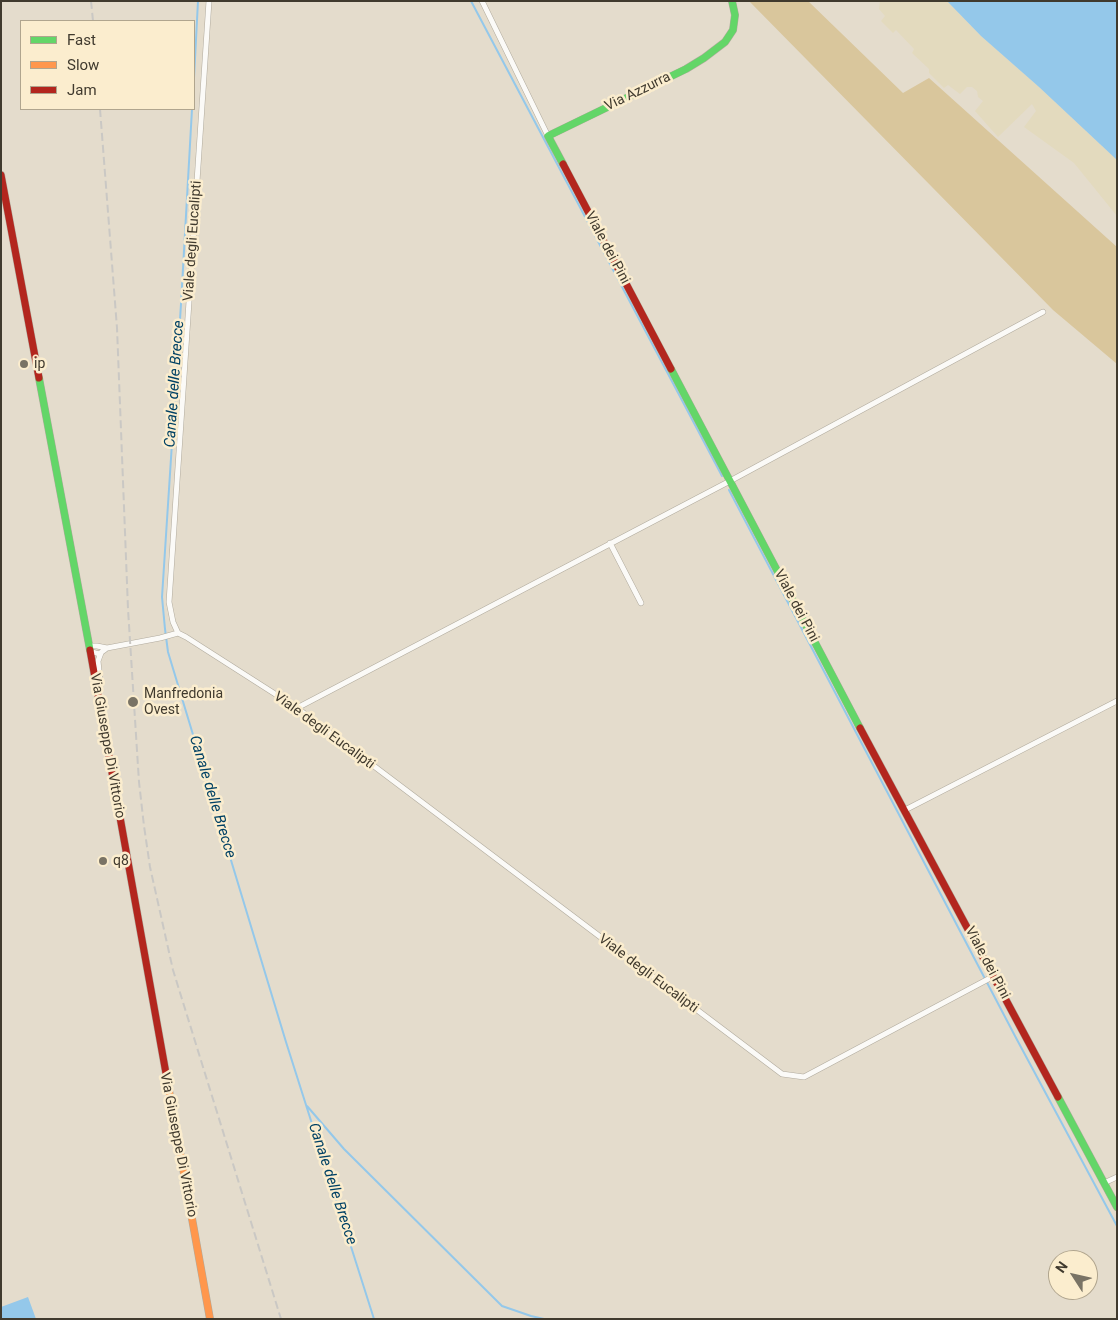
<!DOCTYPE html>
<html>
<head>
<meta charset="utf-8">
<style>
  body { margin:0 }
  #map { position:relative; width:1118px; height:1320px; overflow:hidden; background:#e4dccc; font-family:Roboto,sans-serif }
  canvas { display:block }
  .frame { position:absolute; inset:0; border:2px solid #403a2e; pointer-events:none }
  .legend { position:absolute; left:20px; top:20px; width:175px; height:90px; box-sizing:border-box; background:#fbedce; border:1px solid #b0a58e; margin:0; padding:6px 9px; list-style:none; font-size:15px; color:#403a2e }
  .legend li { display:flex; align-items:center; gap:10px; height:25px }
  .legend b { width:25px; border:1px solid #b0a58e }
  .north { position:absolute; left:1048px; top:1250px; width:50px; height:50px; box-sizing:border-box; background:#fbedce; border:1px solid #b0a58e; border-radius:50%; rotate:305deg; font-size:14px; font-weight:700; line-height:20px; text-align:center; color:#403a2e }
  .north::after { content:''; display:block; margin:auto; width:18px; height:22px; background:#797365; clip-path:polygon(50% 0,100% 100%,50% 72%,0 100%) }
</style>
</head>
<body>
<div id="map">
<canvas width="1118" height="1320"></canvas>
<div class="frame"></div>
<ul class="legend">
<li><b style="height:6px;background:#63d668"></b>Fast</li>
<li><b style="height:6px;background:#ff974d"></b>Slow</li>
<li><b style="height:6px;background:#b3261e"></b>Jam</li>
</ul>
<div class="north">N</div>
</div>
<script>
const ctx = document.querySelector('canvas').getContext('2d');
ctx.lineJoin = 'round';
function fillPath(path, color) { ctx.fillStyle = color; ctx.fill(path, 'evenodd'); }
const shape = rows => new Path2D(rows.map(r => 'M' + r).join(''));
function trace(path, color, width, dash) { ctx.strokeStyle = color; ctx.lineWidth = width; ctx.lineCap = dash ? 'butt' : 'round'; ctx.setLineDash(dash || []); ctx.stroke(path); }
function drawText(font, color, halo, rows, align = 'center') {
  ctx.font = font + ' Roboto,sans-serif'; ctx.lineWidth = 5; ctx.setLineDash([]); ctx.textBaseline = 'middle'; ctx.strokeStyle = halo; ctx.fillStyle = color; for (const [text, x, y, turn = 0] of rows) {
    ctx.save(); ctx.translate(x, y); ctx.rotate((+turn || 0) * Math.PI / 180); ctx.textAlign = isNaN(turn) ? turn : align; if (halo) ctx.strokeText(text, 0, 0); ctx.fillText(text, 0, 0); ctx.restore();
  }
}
fillPath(shape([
  [749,1,808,1,903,93,929,78,1117,247,1117,364,1053,310]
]), '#d9c69c');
fillPath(shape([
  [880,1,947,1,981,36,1039,87,1117,160,1117,216,1074,163,1024,127,1036,111,1032,104,998,137,975,111,983,101,978,97,977,91,972,87,967,87,960,94,948,85,944,88,929,73,929,69,912,53,914,49,896,30,893,33,881,21,885,16,879,9]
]), '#e3dabe');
fillPath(shape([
  [947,1,1117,1,1117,160,1039,87,981,36],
  [28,1297,36,1319,1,1319,1,1307]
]), '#94c8ea');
trace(shape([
  [471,1,722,476],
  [194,78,198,1],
  [192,109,181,304,162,597,165,629,168,652,286,1042,374,1319],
  [729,490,1015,1036,1117,1226],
  [307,1106,344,1149,502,1306,531,1316,544,1319]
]), '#94c8ea', 2);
const street = shape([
  [209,1,169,602,173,622,178,633,186,637,297,708,782,1074,804,1077,994,976],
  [482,1,548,136],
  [610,543,641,603],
  [89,646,97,646,107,648],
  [90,651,99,654,107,648,160,638,178,633],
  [97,688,100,681,98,661,101,653],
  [297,708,730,481,1043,312],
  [905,810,1117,701],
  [1104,1183,1117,1177]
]);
const fast = shape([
  [563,164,548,136,686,69,704,58,725,42,733,30,735,15,732,1],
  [671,369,860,728],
  [39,378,90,650],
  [1058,1097,1117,1207]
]);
const slow = shape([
  [167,1079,210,1319]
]);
const jam = shape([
  [563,164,671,369],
  [1,175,39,378],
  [90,650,167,1079],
  [860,728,1058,1097]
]);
trace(street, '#b0aa9d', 6);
trace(fast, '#b0aa9d', 8);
trace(slow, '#b0aa9d', 8);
trace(jam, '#b0aa9d', 8);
trace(street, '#fbfaf7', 5);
trace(fast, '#63d668', 7);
trace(slow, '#ff974d', 7);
trace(jam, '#b3261e', 7);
trace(shape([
  [91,1,93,21],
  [100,109,117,328,128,609,139,782,144,826,150,867,173,970,281,1319]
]), '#cac8c4', 2, [8, 4]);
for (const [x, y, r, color] of [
  [24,364,5,"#797365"],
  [133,702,6,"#797365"],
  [103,861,5,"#797365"]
]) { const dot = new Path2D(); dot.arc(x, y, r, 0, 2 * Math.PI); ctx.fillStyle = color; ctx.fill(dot); trace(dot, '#fbedce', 2); }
drawText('14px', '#403a2e', '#fbedce', [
  ["Via Azzurra",638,92,-26],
  ["Viale degli Eucalipti",193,241,-86],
  ["Viale dei Pini",607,248,62],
  ["Viale dei Pini",796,606,62],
  ["Viale degli Eucalipti",324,731,36],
  ["Via Giuseppe Di Vittorio",107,746,80],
  ["Viale dei Pini",987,963,62],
  ["Viale degli Eucalipti",648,974,37],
  ["Via Giuseppe Di Vittorio",178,1145,79]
]);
drawText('14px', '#403a2e', '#fbedce', [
  ["ip",34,364],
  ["Manfredonia",144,694],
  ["Ovest",144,710],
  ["q8",113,861]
], 'left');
drawText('italic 15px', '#004164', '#fbedce', [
  ["Canale delle Brecce",175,384,-86],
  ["Canale delle Brecce",212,797,73],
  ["Canale delle Brecce",332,1184,72]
]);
</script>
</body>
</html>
